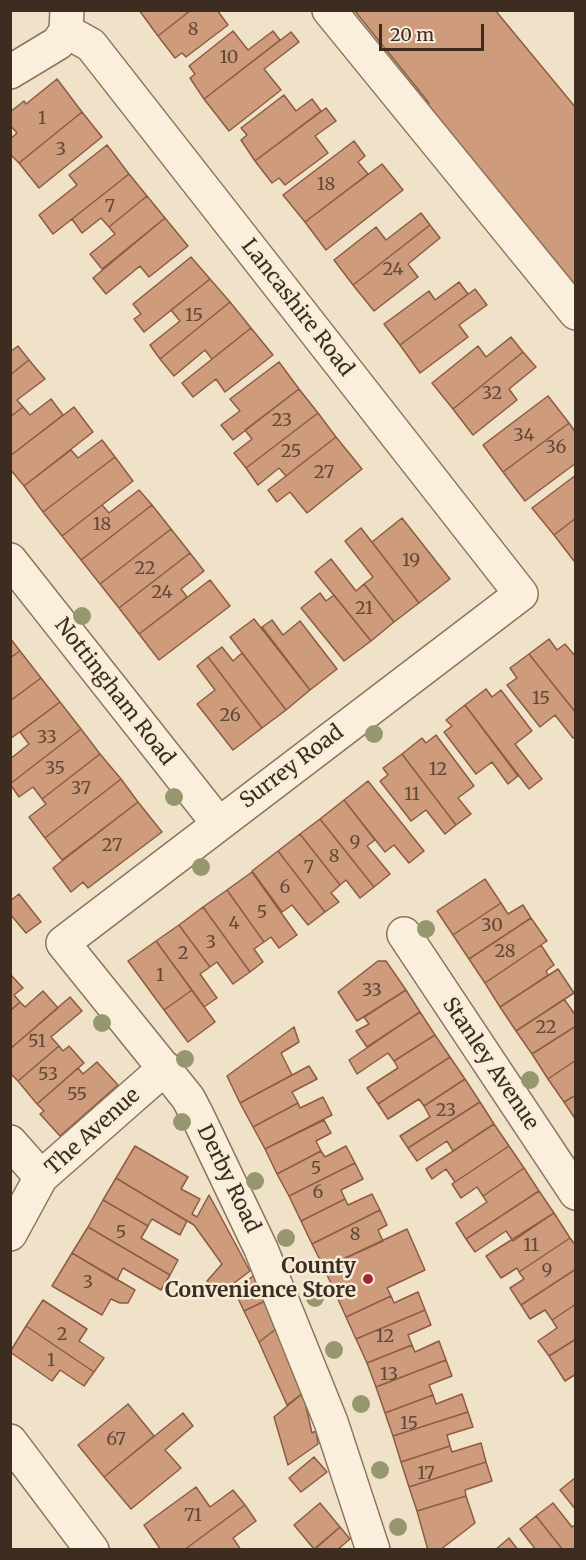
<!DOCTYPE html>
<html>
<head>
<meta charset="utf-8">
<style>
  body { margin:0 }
  #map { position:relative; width:586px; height:1560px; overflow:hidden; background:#f0e2c8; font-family:Merriweather,serif }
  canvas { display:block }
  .frame { position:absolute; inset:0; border:12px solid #3d2c20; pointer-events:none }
  .scale { position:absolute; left:379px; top:24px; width:105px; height:27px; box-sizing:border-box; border:3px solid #3d2c20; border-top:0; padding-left:8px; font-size:18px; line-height:21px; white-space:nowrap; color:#3d2c20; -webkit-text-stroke:4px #f7ecd8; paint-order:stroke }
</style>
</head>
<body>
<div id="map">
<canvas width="586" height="1560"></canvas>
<div class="frame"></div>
<div class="scale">20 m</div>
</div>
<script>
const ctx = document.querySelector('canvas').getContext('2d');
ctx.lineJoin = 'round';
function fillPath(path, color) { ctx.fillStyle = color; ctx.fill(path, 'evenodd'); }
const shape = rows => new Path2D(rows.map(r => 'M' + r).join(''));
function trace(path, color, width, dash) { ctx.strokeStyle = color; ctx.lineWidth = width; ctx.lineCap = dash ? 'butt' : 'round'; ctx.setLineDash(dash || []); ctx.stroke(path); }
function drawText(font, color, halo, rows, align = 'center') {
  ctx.font = font + ' Merriweather,serif'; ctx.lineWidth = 5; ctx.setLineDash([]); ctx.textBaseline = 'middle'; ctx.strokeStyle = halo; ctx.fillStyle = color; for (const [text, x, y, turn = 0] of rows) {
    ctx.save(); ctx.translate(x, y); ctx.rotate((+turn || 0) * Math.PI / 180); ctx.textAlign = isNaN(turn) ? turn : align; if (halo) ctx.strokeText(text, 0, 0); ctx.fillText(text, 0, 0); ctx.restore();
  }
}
const building = shape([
  [139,10,191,10,158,36,139,10],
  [191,10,217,10,228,25,186,57,182,53,175,58,158,36,191,10],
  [354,10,495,10,576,108,576,303,419,112,429,103,354,10],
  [233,31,248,50,273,31,280,40,204,99,190,78,195,74,189,66,233,31],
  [291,32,299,42,264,69,281,90,229,131,204,99,291,32],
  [57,79,82,112,19,163,10,154,10,139,17,133,10,125,10,112,24,101,26,104,57,79],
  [284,95,296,111,312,99,321,111,255,161,241,140,247,135,241,128,284,95],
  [326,108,336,121,315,136,328,153,285,185,279,178,272,183,255,161,326,108],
  [82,112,102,137,39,188,19,163,82,112],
  [354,141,365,156,358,162,368,174,305,222,283,195,354,141],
  [107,145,129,174,53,234,39,215,77,185,69,175,107,145],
  [382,164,403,190,326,250,305,222,382,164],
  [129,174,147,196,109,227,101,218,82,233,72,219,129,174],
  [147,196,165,218,102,269,90,254,115,234,109,227,147,196],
  [421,213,430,225,353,285,334,260,376,227,386,240,421,213],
  [165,218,188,246,149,277,140,266,106,294,93,278,165,218],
  [430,225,440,238,408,264,418,277,374,311,353,285,430,225],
  [191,257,210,279,144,332,134,319,141,314,133,304,191,257],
  [210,279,230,302,160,359,150,345,180,321,171,310,210,279],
  [459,282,468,294,400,345,384,324,429,291,435,300,459,282],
  [475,289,487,305,459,325,468,337,420,373,400,345,475,289],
  [230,302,251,328,212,359,205,350,174,376,160,359,230,302],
  [251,328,273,355,225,392,216,379,193,397,182,383,251,328],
  [511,337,523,352,453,409,432,383,478,346,486,357,511,337],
  [18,346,29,360,10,375,10,352,18,346],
  [523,352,536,367,509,389,517,400,473,435,453,409,523,352],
  [29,360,45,379,17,400,23,407,10,417,10,375,29,360],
  [279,362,299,389,233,440,221,425,240,411,230,399,279,362],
  [299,389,318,413,246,468,234,453,252,439,245,430,299,389],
  [548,396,569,423,503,472,483,445,548,396],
  [51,399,63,415,10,456,10,417,23,407,30,415,51,399],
  [74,407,93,432,24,486,10,469,10,456,74,407],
  [318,413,336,437,286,476,279,468,258,485,246,468,318,413],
  [569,423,576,433,576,463,525,501,503,472,569,423],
  [336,437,362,469,307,513,290,492,277,502,268,490,336,437],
  [102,440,115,457,43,512,24,486,71,450,78,458,102,440],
  [115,457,133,481,62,536,43,512,115,457],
  [576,475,576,518,554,535,532,508,576,475],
  [139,490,152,505,81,560,62,536,102,505,109,513,139,490],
  [152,505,171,529,100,584,81,560,152,505],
  [402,518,450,579,419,603,372,542,402,518],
  [576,518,576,560,574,561,554,535,576,518],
  [361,528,419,603,394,622,364,584,373,577,345,541,361,528],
  [171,529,190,553,119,608,100,584,171,529],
  [190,553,204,571,181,589,187,597,139,634,119,608,190,553],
  [331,559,356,591,364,584,394,622,371,641,315,572,331,559],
  [210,580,230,606,159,660,139,634,210,580],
  [320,593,326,601,334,595,371,641,344,661,301,608,320,593],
  [254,619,310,690,286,710,230,637,254,619],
  [272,620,283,635,300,621,337,669,310,690,262,627,272,620],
  [10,638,20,651,10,658,10,638],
  [549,639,557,650,565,644,576,657,576,713,529,654,549,639],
  [222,647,233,661,242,653,286,710,262,728,208,657,222,647],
  [20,651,41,678,10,701,10,658,20,651],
  [529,654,576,713,576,736,573,738,555,715,540,727,507,685,517,678,510,668,529,654],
  [208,657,262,728,233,750,197,704,215,690,197,666,208,657],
  [41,678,60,702,10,739,10,701,41,678],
  [486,689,492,697,501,690,532,731,515,744,542,779,529,789,465,705,486,689],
  [60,702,81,729,10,784,10,759,29,744,20,732,60,702],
  [465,705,518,776,508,784,492,762,476,774,444,732,452,726,446,720,465,705],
  [81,729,100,754,42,799,33,787,19,797,10,784,81,729],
  [436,735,474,786,458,798,471,814,456,825,402,754,422,738,426,743,436,735],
  [100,754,121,779,45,838,29,817,46,804,42,799,100,754],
  [402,754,456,825,445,834,426,810,411,821,380,781,388,775,383,768,402,754],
  [121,779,138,802,62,860,45,838,121,779],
  [368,781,424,851,409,863,394,845,385,852,344,800,368,781],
  [344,800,375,840,367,846,390,874,374,887,320,819,344,800],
  [138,802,162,832,88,888,83,882,71,892,53,868,138,802],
  [320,819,374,887,360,898,346,880,340,885,300,834,320,819],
  [300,834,340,885,331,893,339,902,325,912,278,851,300,834],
  [278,851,325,912,308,925,292,905,282,912,252,871,278,851],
  [252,872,297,935,279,948,271,937,264,942,227,890,252,872],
  [485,879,501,903,453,935,437,911,485,879],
  [227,890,264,942,254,949,263,962,250,972,203,907,227,890],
  [19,894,41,922,26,933,10,914,10,901,19,894],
  [501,903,508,914,523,905,531,918,469,959,453,935,501,903],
  [203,907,250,972,233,984,217,962,210,967,179,925,203,907],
  [531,918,547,941,485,983,469,959,531,918],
  [179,925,210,967,200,974,217,998,204,1007,156,941,179,925],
  [156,941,192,990,164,1010,128,961,156,941],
  [541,945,554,965,546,971,548,975,500,1007,485,983,541,945],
  [378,961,386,961,406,990,357,1021,338,992,378,961],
  [558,969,574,993,516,1031,500,1007,558,969],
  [10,974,23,988,14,995,20,1002,10,1011,10,974],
  [192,990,215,1022,188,1042,164,1010,192,990],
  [406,990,420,1012,367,1047,356,1031,369,1024,364,1017,406,990],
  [43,991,58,1008,10,1049,10,1011,20,1002,25,1007,43,991],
  [70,997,82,1011,51,1037,59,1046,18,1081,10,1073,10,1049,70,997],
  [564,999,576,1016,576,1026,532,1054,516,1031,564,999],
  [420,1012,435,1035,394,1061,388,1053,357,1074,349,1060,420,1012],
  [576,1026,576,1060,548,1079,532,1054,576,1026],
  [294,1027,299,1042,281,1053,292,1075,240,1103,227,1076,294,1027],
  [435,1035,450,1057,378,1104,367,1088,398,1068,394,1061,435,1035],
  [59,1046,63,1051,69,1046,84,1063,37,1104,18,1081,59,1046],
  [450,1057,465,1079,424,1106,419,1099,388,1119,378,1104,450,1057],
  [576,1060,576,1095,564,1102,548,1079,576,1060],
  [97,1062,118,1085,60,1136,40,1114,44,1111,37,1104,78,1068,83,1074,97,1062],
  [309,1066,317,1079,292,1092,298,1103,253,1127,240,1103,309,1066],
  [465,1079,480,1102,408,1148,400,1136,430,1117,424,1106,465,1079],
  [576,1095,576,1120,564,1102,576,1095],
  [323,1097,332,1115,265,1149,253,1127,298,1103,300,1108,323,1097],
  [480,1102,494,1124,453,1151,447,1141,417,1161,408,1148,480,1102],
  [324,1120,331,1133,316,1141,321,1151,277,1174,265,1149,324,1120],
  [494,1124,509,1146,455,1182,446,1169,432,1179,426,1169,494,1124],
  [135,1146,188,1177,181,1189,200,1199,192,1214,197,1217,209,1195,250,1271,221,1293,207,1281,222,1264,194,1225,116,1178,135,1146],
  [346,1146,355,1163,289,1196,277,1174,321,1151,325,1157,346,1146],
  [509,1146,524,1168,483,1196,477,1187,461,1198,452,1184,509,1146],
  [355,1163,363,1179,341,1190,345,1199,301,1221,289,1196,355,1163],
  [524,1168,539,1191,466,1239,456,1223,487,1202,483,1196,524,1168],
  [116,1178,187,1221,180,1235,152,1219,148,1226,103,1200,116,1178],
  [539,1191,554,1213,513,1241,506,1231,475,1252,466,1239,539,1191],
  [372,1194,380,1210,312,1244,301,1221,345,1199,348,1205,372,1194],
  [103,1200,148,1226,141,1238,178,1260,170,1275,88,1227,103,1200],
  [380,1210,387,1225,378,1230,383,1241,324,1268,312,1244,380,1210],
  [554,1213,570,1238,519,1272,517,1268,501,1278,486,1256,554,1213],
  [88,1227,170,1275,161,1290,123,1268,117,1280,72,1253,88,1227],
  [407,1229,425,1270,387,1288,391,1296,346,1317,324,1268,407,1229],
  [570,1238,576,1246,576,1269,521,1305,510,1288,524,1279,519,1272,570,1238],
  [72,1253,135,1290,128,1303,120,1303,111,1299,102,1315,52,1286,72,1253],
  [576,1269,576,1304,552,1320,545,1310,530,1319,521,1305,576,1269],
  [256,1274,267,1300,244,1311,234,1290,256,1274],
  [418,1292,425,1310,356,1339,346,1317,391,1296,394,1303,418,1292],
  [43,1300,87,1329,79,1341,104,1358,94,1372,26,1326,43,1300],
  [267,1300,280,1326,259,1342,244,1311,267,1300],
  [576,1304,576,1339,549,1356,538,1341,557,1328,552,1320,576,1304],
  [425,1310,431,1325,408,1335,412,1345,367,1363,356,1339,425,1310],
  [26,1326,94,1372,84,1386,60,1370,52,1381,10,1352,26,1326],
  [280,1326,303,1393,287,1405,259,1342,280,1326],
  [576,1339,576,1374,565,1381,549,1356,576,1339],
  [439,1341,446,1360,376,1387,367,1363,412,1345,415,1352,439,1341],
  [446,1360,452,1376,429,1385,433,1395,385,1413,376,1387,446,1360],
  [303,1393,312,1433,316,1431,318,1444,288,1465,274,1417,303,1393],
  [462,1394,468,1412,393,1436,385,1413,433,1395,436,1404,462,1394],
  [128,1404,154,1436,104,1477,78,1445,128,1404],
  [468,1412,473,1427,447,1435,450,1446,401,1462,393,1436,468,1412],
  [183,1413,193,1426,165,1450,181,1468,131,1509,104,1477,183,1413],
  [481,1443,486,1462,409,1487,401,1462,450,1446,452,1452,481,1443],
  [314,1457,327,1472,301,1492,289,1478,314,1457],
  [486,1462,492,1481,465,1490,466,1496,417,1511,409,1487,486,1462],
  [576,1477,576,1510,560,1490,576,1477],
  [196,1487,210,1507,233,1490,245,1505,184,1550,161,1550,144,1525,196,1487],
  [466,1496,475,1523,440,1550,428,1550,417,1511,466,1496],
  [320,1503,340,1527,314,1549,294,1525,320,1503],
  [553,1503,572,1527,576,1524,576,1550,563,1550,536,1516,553,1503],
  [245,1505,256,1521,233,1538,241,1550,184,1550,245,1505],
  [536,1516,563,1550,536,1550,520,1529,536,1516],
  [340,1527,350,1539,337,1550,314,1550,340,1527],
  [509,1538,518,1550,495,1550,509,1538]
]);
fillPath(building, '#cf9b7d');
trace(building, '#8c5b41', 1.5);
const minor = shape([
  [329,10,576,313],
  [66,31,91,45,521,594,63,943,188,1098,197,1115,261,1249,331,1422,373,1550],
  [10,72,58,43,66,31,67,10],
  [10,560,218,823],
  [404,934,576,1193],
  [10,1142,41,1177],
  [10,1234,41,1177,165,1068],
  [10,1441,92,1550]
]);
trace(minor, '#8d735c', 36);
trace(minor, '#faefdc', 33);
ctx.fillStyle = '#97976f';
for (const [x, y] of [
  [82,616],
  [374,734],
  [174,797],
  [201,867],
  [426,929],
  [102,1023],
  [185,1059],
  [530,1080],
  [182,1122],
  [255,1181],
  [286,1238],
  [315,1298],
  [334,1350],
  [361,1404],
  [380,1470],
  [398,1527]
]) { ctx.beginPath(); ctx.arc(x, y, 9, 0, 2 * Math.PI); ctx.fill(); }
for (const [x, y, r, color] of [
  [368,1279,6,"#9d2a31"]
]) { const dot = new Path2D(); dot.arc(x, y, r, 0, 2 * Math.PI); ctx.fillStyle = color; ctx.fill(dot); trace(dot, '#f7ecd8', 2); }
drawText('18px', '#624837', null, [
  ["8",193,30],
  ["10",229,58],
  ["1",42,119],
  ["3",61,150],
  ["18",326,185],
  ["7",110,207],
  ["24",393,270],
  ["15",194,316],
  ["32",492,394],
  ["23",282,421],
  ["34",524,436],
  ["36",556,448],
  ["25",291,452],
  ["27",324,473],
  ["18",102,525],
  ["19",411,561],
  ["22",145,569],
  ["24",162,593],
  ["21",364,609],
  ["15",541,699],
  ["26",230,716],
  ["33",47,738],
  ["35",55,769],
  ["12",438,770],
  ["37",81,789],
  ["11",412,795],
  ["9",355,843],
  ["27",112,846],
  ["8",334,857],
  ["7",309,868],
  ["6",285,888],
  ["5",262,913],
  ["4",234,924],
  ["30",492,926],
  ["3",211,943],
  ["28",505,952],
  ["2",183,954],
  ["1",160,976],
  ["33",372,991],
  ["22",546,1028],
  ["51",37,1042],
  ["53",48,1075],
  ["55",77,1095],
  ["23",446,1111],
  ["5",316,1169],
  ["6",318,1193],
  ["5",121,1233],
  ["8",355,1235],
  ["11",531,1246],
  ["9",547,1271],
  ["3",88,1283],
  ["2",62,1335],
  ["12",385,1337],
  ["1",51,1361],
  ["13",389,1375],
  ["15",409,1424],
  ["67",116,1440],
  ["17",426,1474],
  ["71",193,1516]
]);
drawText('21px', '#3d2c20', '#f7ecd8', [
  ["Lancashire Road",297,308,52],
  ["Nottingham Road",114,692,52],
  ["Surrey Road",292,767,-37],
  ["Stanley Avenue",490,1064,56],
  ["The Avenue",93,1132,-42],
  ["Derby Road",228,1179,64]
]);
drawText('bold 21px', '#3d2c20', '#f7ecd8', [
  ["County",356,1267],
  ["Convenience Store",356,1291]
], 'right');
</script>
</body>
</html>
